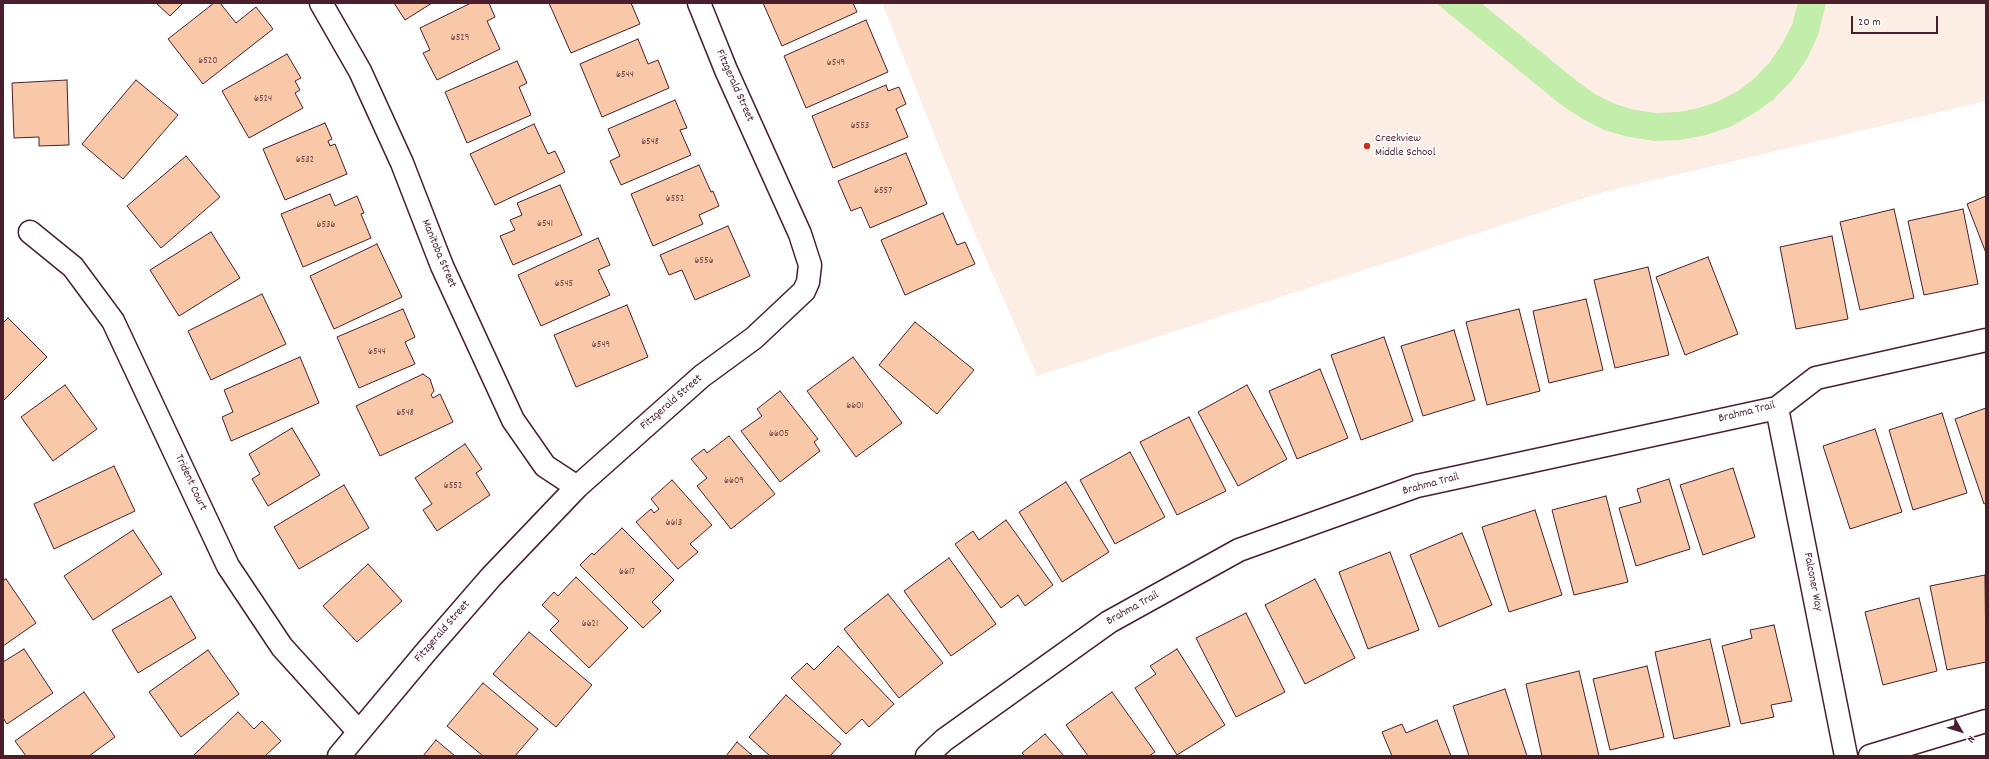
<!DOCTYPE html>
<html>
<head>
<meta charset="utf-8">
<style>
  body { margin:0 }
  #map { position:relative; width:1989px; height:759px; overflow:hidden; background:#fff; font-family:Dekko,sans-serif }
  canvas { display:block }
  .frame { position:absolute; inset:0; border:4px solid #4a1f2b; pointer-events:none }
  .north { position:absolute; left:1941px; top:711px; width:40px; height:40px; -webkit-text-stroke:3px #fff; paint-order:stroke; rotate:129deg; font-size:11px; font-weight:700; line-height:16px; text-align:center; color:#4a1f2b }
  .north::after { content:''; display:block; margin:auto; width:14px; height:18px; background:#4a1f2b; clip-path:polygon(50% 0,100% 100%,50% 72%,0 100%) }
  .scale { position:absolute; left:1851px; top:16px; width:87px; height:18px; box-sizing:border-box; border:2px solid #4a1f2b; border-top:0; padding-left:5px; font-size:12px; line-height:14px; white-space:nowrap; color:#4a1f2b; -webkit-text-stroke:3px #fff; paint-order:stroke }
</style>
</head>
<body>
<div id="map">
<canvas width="1989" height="759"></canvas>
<div class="frame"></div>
<div class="north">N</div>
<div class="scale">20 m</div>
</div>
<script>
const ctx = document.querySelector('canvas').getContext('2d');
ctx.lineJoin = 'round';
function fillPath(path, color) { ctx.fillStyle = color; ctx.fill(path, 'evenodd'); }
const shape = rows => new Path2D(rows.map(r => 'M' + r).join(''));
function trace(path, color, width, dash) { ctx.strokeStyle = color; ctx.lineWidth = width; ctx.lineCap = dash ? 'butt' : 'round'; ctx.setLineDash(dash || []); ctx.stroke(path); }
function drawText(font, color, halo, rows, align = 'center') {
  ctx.font = font + ' Dekko,sans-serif'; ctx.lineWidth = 3.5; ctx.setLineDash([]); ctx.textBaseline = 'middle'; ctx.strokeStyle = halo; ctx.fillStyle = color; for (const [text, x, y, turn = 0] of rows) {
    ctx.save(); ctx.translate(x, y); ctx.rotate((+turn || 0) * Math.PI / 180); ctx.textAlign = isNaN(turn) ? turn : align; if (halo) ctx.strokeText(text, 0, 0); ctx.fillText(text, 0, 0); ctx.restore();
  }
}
fillPath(shape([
  [882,3,1986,3,1986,101,1604,192,1037,376,959,197]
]), '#fdeee5');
fillPath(shape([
  [1436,3,1481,3,1578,82,1595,94,1615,104,1635,110,1656,113,1678,112,1699,108,1719,101,1738,91,1755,78,1770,62,1782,44,1792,25,1798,3,1826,3,1818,35,1807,59,1792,80,1774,99,1753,114,1730,127,1706,135,1680,140,1655,141,1629,137,1604,130,1581,118,1560,104]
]), '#c2edaa');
const building = shape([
  [156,3,183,3,170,16,156,3],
  [214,3,220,3,236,23,256,7,273,29,203,84,168,39,214,3],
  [394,3,432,3,405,20,394,3],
  [471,3,489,3,495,17,487,21,500,49,437,80,423,53,430,50,420,28,471,3],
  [549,3,631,3,640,24,571,53,549,3],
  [763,3,853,3,857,12,782,46,763,3],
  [866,20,888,72,806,108,784,56,866,20],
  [638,39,648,64,658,60,669,88,602,117,580,64,638,39],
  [287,54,301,78,295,81,300,90,295,93,303,108,249,138,222,91,287,54],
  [517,61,527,83,519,87,531,115,467,143,445,92,517,61],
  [67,80,69,145,39,146,39,137,14,138,12,83,67,80],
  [136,80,178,115,123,179,82,144,136,80],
  [886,85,888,91,899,87,906,104,896,109,908,137,833,168,812,116,886,85],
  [675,100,687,128,680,130,691,155,621,185,610,161,620,156,608,129,675,100],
  [325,123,332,139,328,141,330,146,335,144,347,174,285,200,263,149,325,123],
  [534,124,548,154,555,151,565,172,495,205,470,154,534,124],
  [906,153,927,204,870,228,861,207,851,211,838,181,906,153],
  [186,156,220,197,161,248,127,206,186,156],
  [699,165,711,192,713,191,719,206,699,215,703,224,653,246,631,194,699,165],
  [560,185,582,235,513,265,500,236,515,230,510,220,522,215,517,203,560,185],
  [330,194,335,206,357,196,364,213,361,214,371,238,303,267,281,214,330,194],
  [1986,196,1986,253,1967,204,1986,196],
  [1894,209,1914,298,1860,310,1840,222,1894,209],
  [1963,209,1978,284,1924,295,1908,221,1963,209],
  [943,213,957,245,965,242,975,264,905,295,881,240,943,213],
  [728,226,750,276,695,300,682,270,669,275,660,255,728,226],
  [211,232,240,278,179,316,150,270,211,232],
  [1832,236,1848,319,1796,329,1780,247,1832,236],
  [598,238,610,265,598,270,610,295,541,326,518,275,598,238],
  [377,244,402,297,334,329,310,276,377,244],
  [1708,257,1738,334,1685,355,1656,277,1708,257],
  [1648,267,1669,355,1615,368,1594,280,1648,267],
  [262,294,286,344,211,380,188,331,262,294],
  [1586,299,1603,370,1549,383,1533,311,1586,299],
  [627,305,648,357,576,387,554,335,627,305],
  [403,309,415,337,405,342,415,364,359,388,337,337,403,309],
  [1519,309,1540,391,1487,405,1466,322,1519,309],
  [8,318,47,357,3,401,3,323,8,318],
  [915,322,974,370,937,414,879,365,915,322],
  [1454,330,1475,400,1423,416,1401,346,1454,330],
  [1384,337,1413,421,1361,440,1331,355,1384,337],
  [300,357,319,403,231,441,222,417,233,412,224,390,300,357],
  [853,357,902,423,856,457,807,391,853,357],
  [1320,369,1348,438,1297,459,1269,391,1320,369],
  [423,374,430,379,434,391,431,395,433,398,440,394,453,422,380,456,356,406,423,374],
  [65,385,97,429,53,461,21,417,65,385],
  [1247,385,1287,459,1238,486,1198,412,1247,385],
  [780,391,818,439,814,442,820,451,780,482,741,431,762,416,757,409,780,391],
  [1986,408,1986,503,1984,504,1955,419,1986,408],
  [1942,413,1967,493,1913,510,1889,430,1942,413],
  [1189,417,1226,491,1177,515,1140,442,1189,417],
  [292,428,320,475,268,506,252,479,260,474,249,454,292,428],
  [1875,429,1902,512,1850,529,1823,446,1875,429],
  [729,436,775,494,731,529,697,486,707,478,691,459,704,449,707,453,729,436],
  [465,444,482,469,476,473,490,495,437,531,423,510,432,504,415,478,465,444],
  [1130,452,1165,517,1115,544,1080,480,1130,452],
  [114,466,135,511,54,549,34,504,114,466],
  [1733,468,1755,537,1703,555,1680,485,1733,468],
  [1669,479,1690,549,1636,566,1619,508,1641,502,1637,489,1669,479],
  [672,480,712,525,690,544,698,552,678,569,636,522,651,509,654,513,659,509,651,499,672,480],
  [1066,482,1109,552,1062,582,1019,512,1066,482],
  [344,485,369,528,299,569,274,527,344,485],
  [1606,496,1628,582,1574,595,1552,510,1606,496],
  [1535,510,1562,595,1509,612,1482,527,1535,510],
  [1006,520,1053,585,1025,606,1018,595,1001,608,955,544,973,531,979,540,1006,520],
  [622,528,674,580,652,602,661,611,643,628,580,565,592,553,594,555,622,528],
  [133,530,162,574,93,620,64,576,133,530],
  [1462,533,1492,605,1439,627,1410,555,1462,533],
  [1390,552,1419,630,1368,649,1339,572,1390,552],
  [949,558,996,624,951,656,904,591,949,558],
  [368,564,402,601,357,642,323,606,368,564],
  [1985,575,1986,662,1947,670,1930,586,1985,575],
  [576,577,628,628,589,668,550,630,559,621,542,605,554,592,558,596,576,577],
  [6,579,36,623,3,646,3,581,6,579],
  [1315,579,1355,658,1305,684,1265,605,1315,579],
  [888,594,943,663,899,698,844,629,888,594],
  [171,596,196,638,138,673,112,630,171,596],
  [1919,598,1937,671,1883,685,1865,612,1919,598],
  [1246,613,1285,692,1236,717,1196,638,1246,613],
  [1774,625,1792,701,1771,705,1774,717,1741,724,1722,646,1752,638,1750,630,1774,625],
  [529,632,592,685,556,727,493,674,529,632],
  [1710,639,1730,726,1674,739,1655,652,1710,639],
  [838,646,894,704,869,727,862,719,846,734,791,678,807,663,814,670,838,646],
  [24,649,53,693,7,724,3,718,3,662,24,649],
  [1177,649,1225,725,1177,755,1135,688,1156,674,1150,666,1177,649],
  [208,650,239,694,181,737,149,692,208,650],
  [1647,666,1664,737,1610,750,1593,679,1647,666],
  [1579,671,1599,756,1542,756,1526,684,1579,671],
  [483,683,538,729,515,756,483,756,447,726,483,683],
  [1505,689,1527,756,1469,756,1453,706,1505,689],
  [84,692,115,737,89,756,26,756,15,741,84,692],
  [1112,692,1155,752,1149,756,1088,756,1066,725,1112,692],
  [786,695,841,744,830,756,770,756,749,737,786,695],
  [238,712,254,729,262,721,281,741,265,756,193,756,238,712],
  [1437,720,1451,756,1392,756,1382,732,1402,724,1406,733,1437,720],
  [1045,734,1064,756,1025,756,1022,753,1045,734],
  [436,740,455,756,423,756,436,740],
  [737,742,753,756,726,756,737,742]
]);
fillPath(building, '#f9c8a9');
trace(building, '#4a1f2b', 1);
const street = shape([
  [321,3,360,71,402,163,442,266,513,420,545,466,577,487],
  [30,232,73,267,113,321,228,566,282,647,359,732],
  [1777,408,1846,756],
  [339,756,425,653,491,577,577,487,702,376,754,338,804,291,808,282,810,265,800,234,726,70,699,3],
  [927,756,944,740,1109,622,1239,550,1417,486,1777,408,1816,378,1986,340],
  [1870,756,1986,721]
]);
trace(street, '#4a1f2b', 25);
trace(street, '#fff', 22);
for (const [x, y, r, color] of [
  [1367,146,4,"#c8321e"]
]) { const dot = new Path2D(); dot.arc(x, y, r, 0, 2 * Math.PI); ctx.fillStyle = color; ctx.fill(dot); trace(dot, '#fff', 1.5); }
drawText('10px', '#76494a', null, [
  ["6529",460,39],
  ["6520",208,62],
  ["6549",836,64],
  ["6544",625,76],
  ["6524",263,100],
  ["6553",860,127],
  ["6548",650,143],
  ["6532",305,161],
  ["6557",883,192],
  ["6552",675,200],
  ["6541",545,225],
  ["6536",326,226],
  ["6556",704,262],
  ["6545",564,285],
  ["6549",601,346],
  ["6544",377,353],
  ["6601",855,407],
  ["6548",405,414],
  ["6605",779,435],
  ["6609",734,482],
  ["6552",453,487],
  ["6613",674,524],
  ["6617",627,573],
  ["6621",590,625]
]);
drawText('12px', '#4a1f2b', '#fff', [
  ["Fitzgerald Street",734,86,66],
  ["Manitoba Street",438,254,67],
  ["Fitzgerald Street",672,403,-41],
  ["Brahma Trail",1747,413,-14],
  ["Trident Court",190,483,65],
  ["Brahma Trail",1431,485,-15],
  ["Falconer Way",1812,582,79],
  ["Brahma Trail",1133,609,-29],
  ["Fitzgerald Street",443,632,-49]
]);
drawText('12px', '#4a1f2b', '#fff', [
  ["Creekview",1375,139],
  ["Middle School",1375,153]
], 'left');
</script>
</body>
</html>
